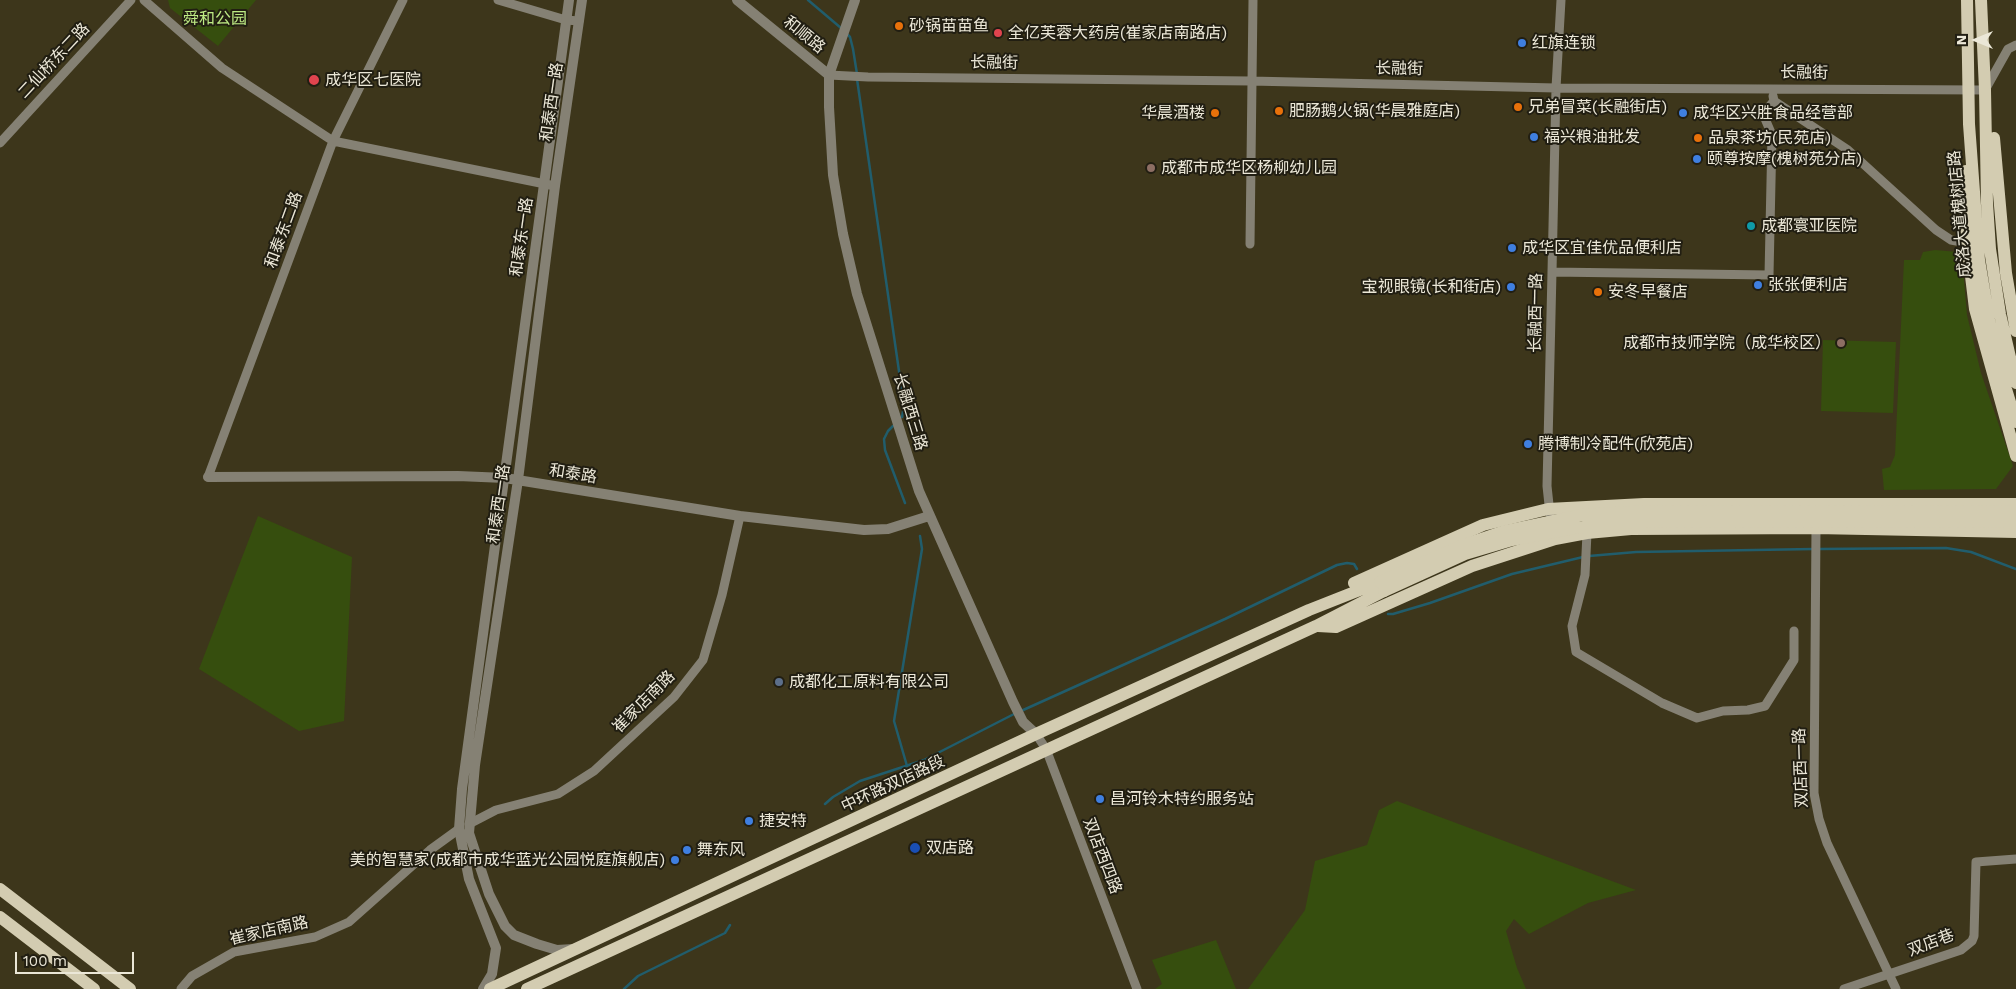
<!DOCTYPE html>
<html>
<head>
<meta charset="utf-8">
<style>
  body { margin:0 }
  #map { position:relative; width:2016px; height:989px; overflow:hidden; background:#3d361b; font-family:"Work Sans",sans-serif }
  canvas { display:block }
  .north { position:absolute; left:1951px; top:15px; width:50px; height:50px; -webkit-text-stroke:4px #211e12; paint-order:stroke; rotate:270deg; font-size:14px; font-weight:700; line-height:20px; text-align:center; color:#ebe7d7 }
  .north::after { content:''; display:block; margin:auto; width:18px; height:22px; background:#ebe7d7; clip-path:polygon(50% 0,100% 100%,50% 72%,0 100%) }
  .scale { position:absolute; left:15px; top:952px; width:119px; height:22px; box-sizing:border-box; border:2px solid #ebe7d7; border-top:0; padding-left:6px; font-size:15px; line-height:18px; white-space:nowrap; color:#ebe7d7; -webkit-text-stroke:4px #211e12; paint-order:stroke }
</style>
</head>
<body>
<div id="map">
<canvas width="2016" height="989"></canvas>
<div class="north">N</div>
<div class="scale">100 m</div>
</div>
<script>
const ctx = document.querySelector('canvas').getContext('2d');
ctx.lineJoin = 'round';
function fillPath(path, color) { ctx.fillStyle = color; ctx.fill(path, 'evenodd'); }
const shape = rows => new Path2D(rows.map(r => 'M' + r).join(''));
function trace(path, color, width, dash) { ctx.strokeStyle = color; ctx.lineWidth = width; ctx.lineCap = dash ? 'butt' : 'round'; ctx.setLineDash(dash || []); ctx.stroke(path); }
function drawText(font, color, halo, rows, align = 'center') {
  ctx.font = font + ' "Work Sans","Noto Sans SC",sans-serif'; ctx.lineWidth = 4; ctx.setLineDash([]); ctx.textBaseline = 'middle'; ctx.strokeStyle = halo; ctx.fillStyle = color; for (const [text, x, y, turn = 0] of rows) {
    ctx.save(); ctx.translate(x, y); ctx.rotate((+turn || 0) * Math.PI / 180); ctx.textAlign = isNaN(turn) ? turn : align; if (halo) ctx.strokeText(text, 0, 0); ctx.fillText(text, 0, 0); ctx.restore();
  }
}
fillPath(shape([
  [168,0,256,0,218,46,170,8],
  [1935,250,1958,252,1962,258,1967,315,1981,373,2013,466,1996,489,1884,490,1882,469,1890,467,1895,455,1904,260,1920,260,1923,252],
  [1823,340,1896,342,1893,413,1821,411],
  [258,516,352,557,344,721,299,731,199,669],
  [1397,801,1636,890,1588,903,1529,934,1514,919,1506,931,1517,968,1526,989,1248,989,1305,910,1315,861,1367,845,1379,810],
  [1216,940,1236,989,1155,989,1162,984,1152,960]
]), '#364e0e');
trace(shape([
  [808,0,841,28],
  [847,34,850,37,853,49,857,74],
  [857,79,902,392,904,406,902,417],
  [893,426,888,431,884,439,885,450,905,503],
  [1818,549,1946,548,1971,552,2016,569],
  [1589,556,1636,552,1813,549],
  [1388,614,1393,614,1430,603,1512,574,1583,557],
  [1021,711,1225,619,1337,565,1347,563,1354,564,1357,569],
  [907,766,894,721,922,549,920,536],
  [825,804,833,797,860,781,924,760,1016,713],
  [624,989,638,976,725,933,730,925]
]), '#215d6c', 2.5);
trace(shape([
  [144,0,222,68,333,141,555,186],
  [498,0,566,20,579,21],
  [829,75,868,77,1251,81,1556,88,1985,90,2008,49,2016,45],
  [1773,96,1774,101,1848,150,1936,230,1951,240,1967,243],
  [0,143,131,0],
  [1250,244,1253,0],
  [1552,272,1769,275,1772,135,1763,114,1774,101],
  [208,477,333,141,403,0],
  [1550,514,1547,486,1552,272,1556,88,1561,0],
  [1816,528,1814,793,1819,819,1827,843,1896,989],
  [1587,533,1585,575,1572,626,1576,652,1662,703,1697,718,1723,711,1748,710,1765,706,1794,660,1794,631],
  [1036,734,1046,749,1137,989],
  [469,824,496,810,558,794,594,771,674,697,703,660,722,595,740,516],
  [181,989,192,976,234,952,315,937,349,922,430,850,459,829],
  [1844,989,1961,950,1972,941,1974,936,1976,862,2016,859]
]), '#858174', 9);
trace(shape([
  [737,0,829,75],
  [855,0,829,75,829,107,833,175,843,234,857,294,919,491,1013,702,1023,722,1036,734],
  [208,477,458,476,505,478,740,516,864,530,888,529,929,516],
  [573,949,557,950,537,944,514,935,505,926,489,894,469,833,475,765,518,480,555,186,582,0],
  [483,989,492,974,496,948,469,879,459,829,462,789,569,0]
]), '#858174', 10);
trace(shape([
  [1967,0,1969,124,1979,260,1989,320,2006,389,2016,422],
  [1981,0,1985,90,1987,203,1990,249,2000,314,2016,383],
  [1994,138,2006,273,2016,331],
  [1966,171,1964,197,1967,243,1975,309,2016,456],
  [1354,583,1483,525,1548,509,1644,504,2016,504],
  [1318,626,1336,627,1472,566,1555,539,1587,533,1631,529,1816,528,2016,532],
  [0,889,130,989],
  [0,917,94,989],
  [490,989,1036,734,1309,610,1380,582],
  [527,989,1316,626,1384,591]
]), '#d3ccb1', 12);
trace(shape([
  [1380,582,1461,546,1505,531,1581,515,1630,512,2016,511],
  [1384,591,1465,554,1512,540,1574,528,1631,522,2016,521]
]), '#d3ccb1', 12);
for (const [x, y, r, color] of [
  [899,26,5,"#e8710a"],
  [998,33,5,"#e0444e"],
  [1522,43,5,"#3f7fe0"],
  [314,80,6,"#e0444e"],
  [1518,107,5,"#e8710a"],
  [1279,111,5,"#e8710a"],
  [1215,113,5,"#e8710a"],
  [1683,113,5,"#3f7fe0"],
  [1534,137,5,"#3f7fe0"],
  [1698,138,5,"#e8710a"],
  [1697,159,5,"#3f7fe0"],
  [1151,168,5,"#8d6e63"],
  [1751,226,5,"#0f9aa8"],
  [1512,248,5,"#3f7fe0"],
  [1758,285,5,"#3f7fe0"],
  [1511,287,5,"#3f7fe0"],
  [1598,292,5,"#e8710a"],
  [1841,343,5,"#8d6e63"],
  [1528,444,5,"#3f7fe0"],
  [779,682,5,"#5c6f8a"],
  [1100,799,5,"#3f7fe0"],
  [749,821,5,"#3f7fe0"],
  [915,848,6,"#1a4fb4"],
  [687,850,5,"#3f7fe0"],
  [675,860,5,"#3f7fe0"]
]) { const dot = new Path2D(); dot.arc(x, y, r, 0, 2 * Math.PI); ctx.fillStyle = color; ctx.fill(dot); trace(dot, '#211e12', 2); }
drawText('16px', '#bdea84', '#211e12', [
  ["舜和公园",215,19]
]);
drawText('16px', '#ebe7d7', '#211e12', [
  ["砂锅苗苗鱼",909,26],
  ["全亿芙蓉大药房(崔家店南路店)",1008,33],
  ["红旗连锁",1532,43],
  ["成华区七医院",325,80],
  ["兄弟冒菜(长融街店)",1528,107],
  ["肥肠鹅火锅(华晨雅庭店)",1289,111],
  ["华晨酒楼",1205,113,"right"],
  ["成华区兴胜食品经营部",1693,113],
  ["福兴粮油批发",1544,137],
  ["品泉茶坊(民苑店)",1708,138],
  ["颐尊按摩(槐树苑分店)",1707,159],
  ["成都市成华区杨柳幼儿园",1161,168],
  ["成都寰亚医院",1761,226],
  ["成华区宜佳优品便利店",1522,248],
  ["张张便利店",1768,285],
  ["宝视眼镜(长和街店)",1501,287,"right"],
  ["安冬早餐店",1608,292],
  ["成都市技师学院（成华校区）",1831,343,"right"],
  ["腾博制冷配件(欣苑店)",1538,444],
  ["成都化工原料有限公司",789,682],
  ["昌河铃木特约服务站",1110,799],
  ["捷安特",759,821],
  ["双店路",926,848],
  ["舞东风",697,850],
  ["美的智慧家(成都市成华蓝光公园悦庭旗舰店)",665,860,"right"]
], 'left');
drawText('16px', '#ebe7d7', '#211e12', [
  ["和顺路",804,35,39],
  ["二仙桥东二路",54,61,-47],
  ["长融街",994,63,1],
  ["长融街",1399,69,1],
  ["长融街",1804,73,1],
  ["和泰西一路",552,102,-82],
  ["成洛大道槐树店路",1960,214,-95],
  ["和泰东二路",284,230,-70],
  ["和泰东一路",522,237,-82],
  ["长融西一路",1536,313,-89],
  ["长融西三路",910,412,73],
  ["和泰路",573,474,9],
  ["和泰西一路",499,504,-82],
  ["崔家店南路",644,702,-45],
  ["双店西一路",1801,768,-92],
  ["中环路双店路段",893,784,-25],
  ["双店西四路",1102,856,69],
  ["崔家店南路",269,931,-13],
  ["双店巷",1931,943,-21]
]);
</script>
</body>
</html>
